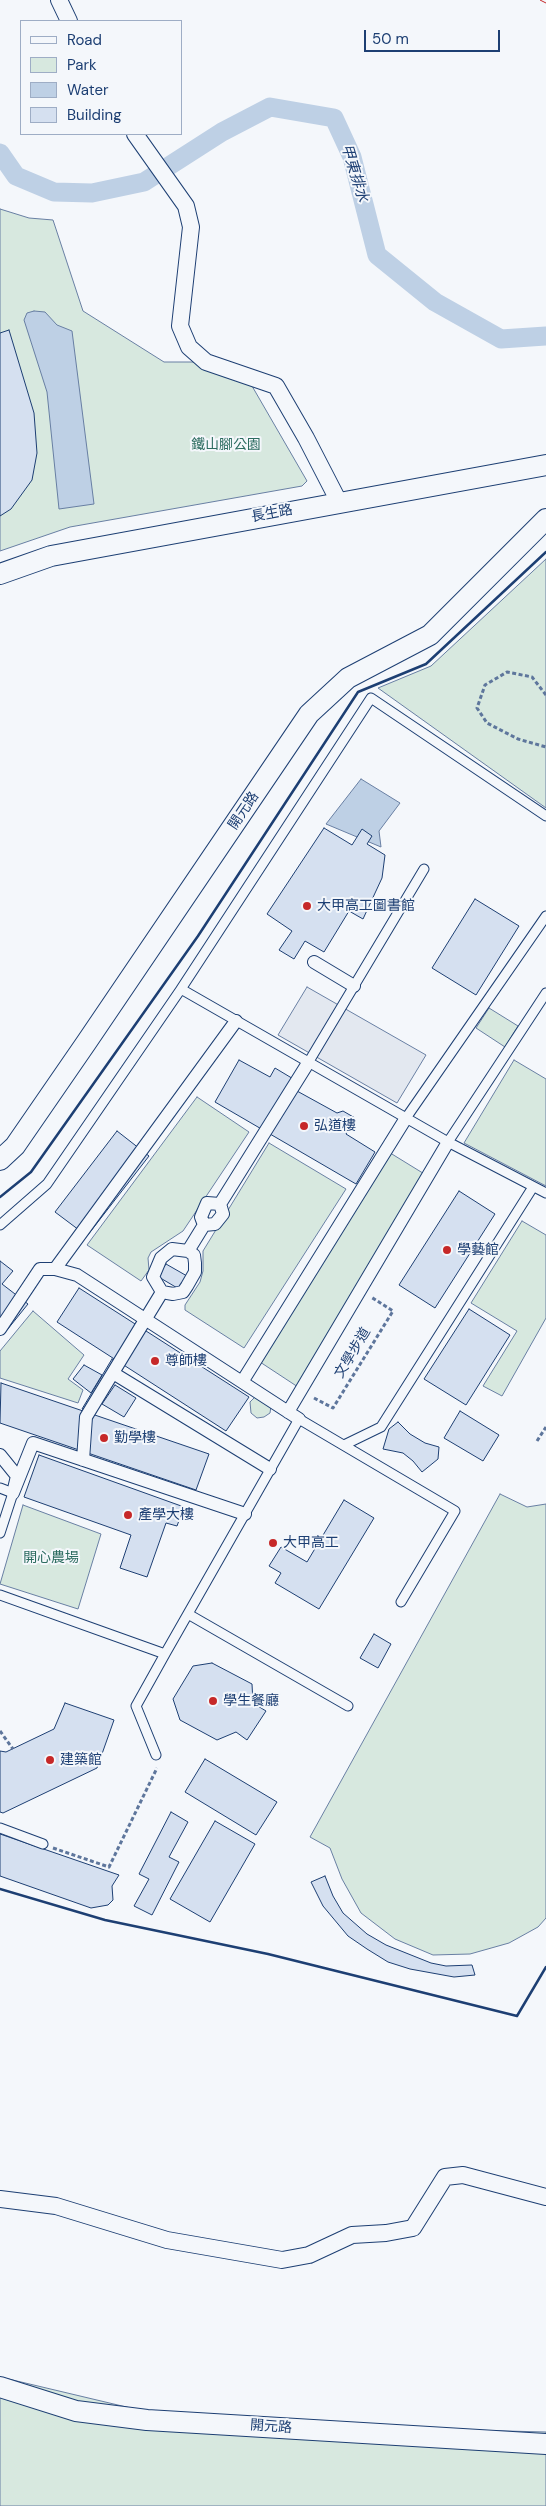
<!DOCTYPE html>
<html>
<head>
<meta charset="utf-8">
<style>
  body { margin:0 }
  #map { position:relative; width:546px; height:2506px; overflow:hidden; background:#f4f7fb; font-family:"DM Sans",sans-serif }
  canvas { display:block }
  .legend { position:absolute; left:20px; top:20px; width:162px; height:115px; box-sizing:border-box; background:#f4f7fb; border:1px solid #9eadc5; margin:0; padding:6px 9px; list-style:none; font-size:15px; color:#1d3f73 }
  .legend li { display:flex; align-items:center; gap:10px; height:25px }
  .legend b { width:25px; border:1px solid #9eadc5 }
  .scale { position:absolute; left:364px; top:30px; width:136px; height:22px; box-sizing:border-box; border:2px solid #1d3f73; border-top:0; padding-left:6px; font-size:15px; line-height:18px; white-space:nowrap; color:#1d3f73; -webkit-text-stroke:4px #f4f7fb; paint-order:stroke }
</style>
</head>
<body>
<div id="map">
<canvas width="546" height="2506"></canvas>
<ul class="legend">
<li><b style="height:6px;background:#f4f7fb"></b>Road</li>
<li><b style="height:14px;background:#d7e8df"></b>Park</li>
<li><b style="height:14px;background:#bed0e5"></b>Water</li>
<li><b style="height:14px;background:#d5e0f0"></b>Building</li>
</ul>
<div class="scale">50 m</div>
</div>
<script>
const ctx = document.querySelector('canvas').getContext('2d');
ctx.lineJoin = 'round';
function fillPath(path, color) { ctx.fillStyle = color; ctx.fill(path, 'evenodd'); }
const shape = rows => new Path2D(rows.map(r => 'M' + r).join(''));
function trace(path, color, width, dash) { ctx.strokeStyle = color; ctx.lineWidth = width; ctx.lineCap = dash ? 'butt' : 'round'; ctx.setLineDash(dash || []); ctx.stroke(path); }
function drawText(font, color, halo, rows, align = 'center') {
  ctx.font = font + ' "DM Sans","Noto Sans TC",sans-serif'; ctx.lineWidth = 4; ctx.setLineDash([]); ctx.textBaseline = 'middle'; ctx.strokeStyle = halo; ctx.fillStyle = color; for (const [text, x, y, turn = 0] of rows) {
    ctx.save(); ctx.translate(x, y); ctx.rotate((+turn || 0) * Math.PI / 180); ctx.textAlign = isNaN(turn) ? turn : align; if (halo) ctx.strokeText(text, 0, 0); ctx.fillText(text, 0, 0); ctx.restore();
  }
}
const green = shape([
  [0,209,29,218,53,220,83,311,164,362,198,362,252,386,307,481,302,486,70,527,0,551,0,209],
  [546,559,546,808,378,688,431,666,546,559],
  [489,1008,518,1026,505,1047,476,1028,489,1008],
  [514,1060,546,1079,546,1186,464,1143,514,1060],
  [197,1097,249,1132,183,1231,151,1252,148,1258,149,1270,141,1281,87,1245,197,1097],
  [269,1143,346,1189,244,1348,185,1310,185,1305,200,1282,203,1271,203,1251,269,1143],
  [387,1151,426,1175,298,1387,260,1362,387,1151],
  [522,1221,546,1235,546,1318,502,1396,483,1386,517,1331,471,1303,522,1221],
  [33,1311,84,1355,68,1379,83,1390,78,1403,0,1378,0,1351,33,1311],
  [255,1397,271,1406,270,1413,264,1417,257,1418,251,1413,250,1402,255,1397],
  [500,1494,527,1507,546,1504,546,1918,538,1927,509,1943,470,1954,433,1955,395,1939,361,1913,342,1879,330,1848,310,1837,500,1494],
  [23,1505,101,1534,78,1609,0,1584,23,1505],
  [0,2377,160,2415,346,2427,546,2432,546,2506,0,2506,0,2377]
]);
fillPath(green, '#d7e8df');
trace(green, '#687fa3', 1);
const parking = shape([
  [307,987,426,1055,397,1103,278,1035,307,987]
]);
fillPath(parking, '#e3e8f0');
trace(parking, '#687fa3', 1);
const water = shape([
  [34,311,45,312,57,325,72,331,94,504,59,509,47,392,24,320,27,313,34,311],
  [361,779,400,803,379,831,381,847,326,824,361,779]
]);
fillPath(water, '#bed0e5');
trace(water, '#687fa3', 1);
trace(shape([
  [0,153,16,176,54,192,92,193,144,182,222,132,270,107,334,118,352,157,377,255,435,302,501,339,546,336]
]), '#bed0e5', 19);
const building = shape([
  [9,330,34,413,37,453,32,480,11,509,0,516,0,333,9,330],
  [324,828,352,845,362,829,372,836,367,844,385,855,382,878,363,919,349,911,324,952,305,941,294,959,279,950,292,931,267,914,324,828],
  [475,899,519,926,476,995,432,968,475,899],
  [239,1060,270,1077,275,1068,295,1080,297,1091,337,1113,343,1111,355,1118,346,1134,375,1152,356,1184,215,1102,239,1060],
  [117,1131,149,1156,87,1236,55,1212,117,1131],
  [459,1191,495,1214,435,1308,399,1285,459,1191],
  [0,1261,13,1271,2,1284,28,1304,7,1330,0,1324,0,1261],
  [166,1264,187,1276,179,1289,157,1276,166,1264],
  [79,1288,249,1397,226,1431,57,1322,79,1288],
  [469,1309,510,1335,466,1405,424,1379,469,1309],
  [112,1359,122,1364,93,1414,82,1409,112,1359],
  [84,1365,102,1375,91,1393,73,1379,84,1365],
  [1,1383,209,1454,196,1490,0,1423,1,1383],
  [115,1385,136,1398,124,1417,102,1404,115,1385],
  [460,1411,499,1435,483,1461,444,1438,460,1411],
  [398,1422,410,1434,425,1443,439,1447,438,1459,422,1472,413,1461,403,1453,383,1449,389,1429,398,1422],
  [39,1455,184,1507,177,1526,166,1523,147,1577,120,1568,131,1535,24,1497,39,1455],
  [344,1500,374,1518,319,1609,275,1583,281,1573,269,1566,281,1547,307,1562,344,1500],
  [374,1634,391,1644,378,1668,360,1658,374,1634],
  [212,1663,252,1684,253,1703,266,1711,247,1740,236,1732,217,1740,180,1720,173,1699,193,1666,212,1663],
  [65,1703,114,1720,97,1768,3,1813,0,1812,0,1751,6,1752,54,1729,65,1703],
  [205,1759,277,1802,256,1835,185,1792,205,1759],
  [171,1812,188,1822,169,1857,179,1862,152,1915,134,1906,149,1879,139,1874,171,1812],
  [215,1821,255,1844,210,1922,170,1899,215,1821],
  [0,1834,119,1875,112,1886,113,1900,108,1905,91,1908,0,1876,0,1834],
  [325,1876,333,1896,343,1913,367,1934,386,1945,431,1963,446,1966,472,1965,475,1975,454,1977,410,1969,388,1962,367,1949,348,1936,323,1906,311,1882,325,1876]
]);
fillPath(building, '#d5e0f0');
trace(building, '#1d3f73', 1);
const service = shape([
  [181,989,371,698,546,816],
  [308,1063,424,869],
  [406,1118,546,916],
  [448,1142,546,993],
  [0,1225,47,1184,181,989,448,1142,546,1193],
  [344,1445,381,1427,533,1187],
  [0,1488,13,1493,0,1533],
  [0,1595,165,1654,299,1419,455,1511,401,1602],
  [188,1614,348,1706],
  [156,1755,136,1706,165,1654],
  [0,1828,43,1844]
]);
const pedestrian = shape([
  [314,962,354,986],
  [204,1225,201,1217,207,1203,220,1204],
  [55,1269,236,1021],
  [162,1292,173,1294,183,1292,187,1286,195,1272,195,1263,194,1255,188,1251],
  [0,1329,40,1269,55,1269,77,1275,242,1382,406,1118],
  [113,1373,270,1469],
  [242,1382,299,1419],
  [288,1412,448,1142],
  [0,1455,17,1476,13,1493,33,1443,245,1514],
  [83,1460,86,1417,162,1292,153,1277,161,1258,172,1249,188,1251,204,1225,215,1224,223,1214,220,1204,308,1063]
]);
const minor = shape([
  [59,0,69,21],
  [135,134,186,206,191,227,180,326,189,347,206,362,276,386,306,438,339,502],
  [0,2199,56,2206,167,2240,282,2260,309,2255,352,2235,386,2233,413,2228,445,2177,463,2175,546,2197]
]);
const tertiary = shape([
  [0,574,51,556,546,465],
  [0,1160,15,1146,86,1043,309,714,348,678,430,635,546,519],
  [0,2387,76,2411,147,2420,546,2444]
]);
trace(service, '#1d3f73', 11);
trace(pedestrian, '#1d3f73', 14);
trace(minor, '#1d3f73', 18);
trace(tertiary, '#1d3f73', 22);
trace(shape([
  [546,695,532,677,507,672,485,685,477,708,487,723,518,739,546,747],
  [314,1398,333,1408,393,1311,371,1297],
  [537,1441,546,1427],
  [0,1731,13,1749],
  [53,1848,109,1867,157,1768]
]), '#5e769c', 3, [4, 2.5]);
trace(service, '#f4f7fb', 9);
trace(pedestrian, '#f4f7fb', 12);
trace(minor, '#f4f7fb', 16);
trace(tertiary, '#f4f7fb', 20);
trace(shape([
  [0,1197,31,1172,198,936,358,692,426,664,546,552],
  [0,1889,105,1920,268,1954,517,2016,546,1967]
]), '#1d3f73', 2.5);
trace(shape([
  [540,0,546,3]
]), '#c62828', 1, [18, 4, 2.5, 4]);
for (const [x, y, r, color] of [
  [307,906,5,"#c62828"],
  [304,1126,5,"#c62828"],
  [447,1250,5,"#c62828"],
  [155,1361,5,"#c62828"],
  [104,1438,5,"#c62828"],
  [128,1515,5,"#c62828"],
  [273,1543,5,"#c62828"],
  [213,1701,5,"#c62828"],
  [50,1760,5,"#c62828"]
]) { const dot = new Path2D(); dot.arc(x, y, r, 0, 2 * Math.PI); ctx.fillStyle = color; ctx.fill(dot); trace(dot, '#f4f7fb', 2); }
drawText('14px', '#2c6c60', '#f4f7fb', [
  ["鐵山腳公園",226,445],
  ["開心農場",51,1558]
]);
drawText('14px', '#1d3f73', '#f4f7fb', [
  ["長生路",272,514,-11],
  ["開元路",244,811,-56],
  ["文學步道",353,1353,-59],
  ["開元路",271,2427,4]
]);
drawText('14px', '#1d3f73', '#f4f7fb', [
  ["大甲高工圖書館",317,906],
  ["弘道樓",314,1126],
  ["學藝館",457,1250],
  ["尊師樓",165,1361],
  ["勤學樓",114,1438],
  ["產學大樓",138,1515],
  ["大甲高工",283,1543],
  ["學生餐廳",223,1701],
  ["建築館",60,1760]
], 'left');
drawText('italic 15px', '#1d3f73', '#f4f7fb', [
  ["甲東排水",354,173,73]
]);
</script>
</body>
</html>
